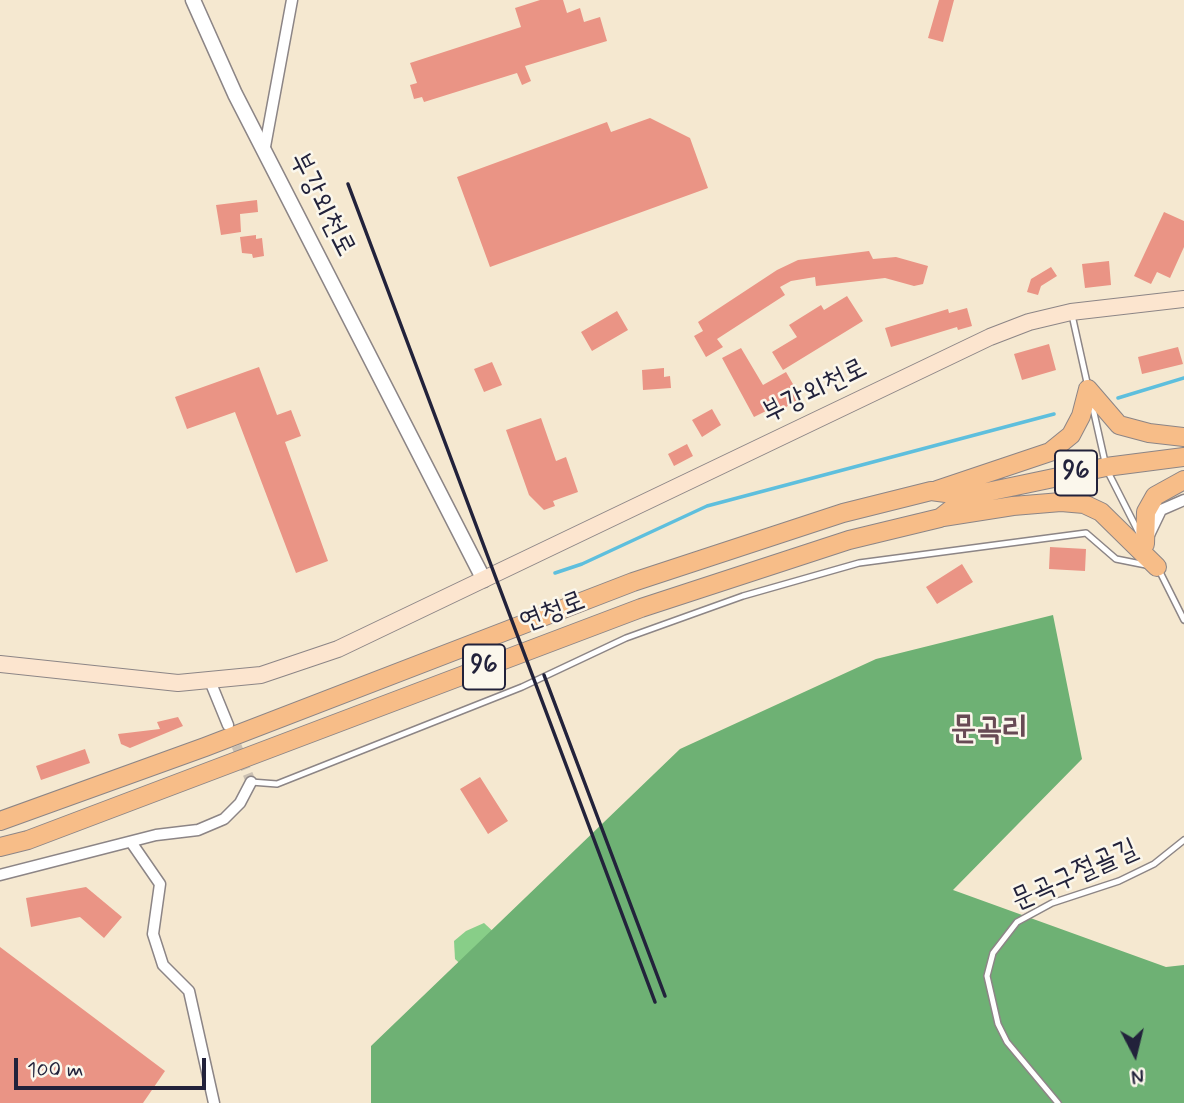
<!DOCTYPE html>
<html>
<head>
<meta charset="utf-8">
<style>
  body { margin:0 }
  #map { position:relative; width:1184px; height:1103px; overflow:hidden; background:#f5e8d0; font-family:Mynerve,sans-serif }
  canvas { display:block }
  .north { position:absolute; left:1100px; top:1019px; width:70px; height:70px; -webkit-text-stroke:5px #fbf7ec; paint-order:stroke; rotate:173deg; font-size:19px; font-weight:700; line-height:28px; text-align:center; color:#22223b }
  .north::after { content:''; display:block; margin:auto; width:24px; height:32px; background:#22223b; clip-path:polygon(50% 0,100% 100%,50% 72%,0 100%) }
  .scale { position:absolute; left:14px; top:1058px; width:192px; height:32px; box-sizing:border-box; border:4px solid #22223b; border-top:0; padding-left:9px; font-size:21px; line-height:24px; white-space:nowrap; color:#22223b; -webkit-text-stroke:5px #fbf7ec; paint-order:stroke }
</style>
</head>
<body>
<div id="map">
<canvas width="1184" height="1103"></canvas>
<div class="north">N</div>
<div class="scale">100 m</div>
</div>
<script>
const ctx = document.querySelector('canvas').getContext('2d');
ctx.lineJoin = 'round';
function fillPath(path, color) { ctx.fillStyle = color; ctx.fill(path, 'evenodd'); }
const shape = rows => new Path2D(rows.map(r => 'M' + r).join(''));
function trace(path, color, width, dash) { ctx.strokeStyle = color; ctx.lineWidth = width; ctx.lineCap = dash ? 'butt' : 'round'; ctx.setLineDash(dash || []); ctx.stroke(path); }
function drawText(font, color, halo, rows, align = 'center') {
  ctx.font = font + ' Mynerve,"Poor Story",sans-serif'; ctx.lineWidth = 5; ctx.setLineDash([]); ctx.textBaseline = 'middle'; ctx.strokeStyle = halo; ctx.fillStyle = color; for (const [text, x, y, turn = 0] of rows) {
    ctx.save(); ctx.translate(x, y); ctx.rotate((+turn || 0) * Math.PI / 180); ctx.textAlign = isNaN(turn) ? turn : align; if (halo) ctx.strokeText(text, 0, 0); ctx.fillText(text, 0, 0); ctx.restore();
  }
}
fillPath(shape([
  [484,923,498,936,472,975,455,959,454,941,466,931]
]), '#88ce88');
fillPath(shape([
  [1053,615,1082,759,953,890,1166,967,1184,965,1184,1103,371,1103,371,1046,680,749,876,659]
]), '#6eb174');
trace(shape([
  [1118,398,1184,378],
  [555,573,582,564,707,506,1054,414]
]), '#5ebfdd', 3.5);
fillPath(shape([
  [540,0,563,0,567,13,580,8,584,22,600,17,607,41,525,66,531,81,522,85,517,73,424,102,422,97,414,99,410,85,417,83,410,63,521,27,515,8],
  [939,0,954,0,943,42,928,38],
  [650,118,690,138,708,188,490,267,457,177,607,122,611,132],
  [257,200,258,212,240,214,241,232,221,235,216,205],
  [1164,212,1184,221,1184,247,1170,278,1157,272,1151,284,1134,276],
  [256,235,256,239,262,238,264,256,253,258,252,254,242,253,240,237],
  [869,251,873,259,896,257,928,266,923,284,914,286,885,278,816,286,815,277,791,281,780,287,785,295,717,339,723,347,706,357,694,336,703,331,698,322,777,270,798,260],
  [1109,261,1111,285,1085,288,1082,264],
  [1051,267,1057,276,1041,286,1038,295,1027,292,1031,279],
  [847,296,863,321,783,370,772,352,797,337,789,325,821,305,824,310],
  [967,308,972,326,958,330,957,327,891,347,885,328,948,309,949,313],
  [617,311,628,330,592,351,581,332],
  [1049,344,1056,370,1022,380,1014,354],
  [1178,347,1183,364,1142,374,1138,357],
  [741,348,763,385,786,372,801,398,781,410,778,405,754,417,722,358],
  [492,362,502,385,484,392,474,369],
  [259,367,277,415,291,410,301,436,285,442,328,561,296,573,235,412,187,429,175,397],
  [664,368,664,377,670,376,671,388,643,390,642,370],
  [712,409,721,425,702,437,692,420],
  [541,418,556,461,566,457,578,492,553,501,555,506,544,510,529,495,506,430],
  [687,444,693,456,674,466,668,454],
  [1050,547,1086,549,1085,571,1049,569],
  [962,564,973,582,937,604,926,587],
  [178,717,183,726,130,748,121,744,118,734,160,729,157,722],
  [85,749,90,763,41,780,36,766],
  [480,777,508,821,488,834,460,789],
  [86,887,122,917,104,938,80,917,31,927,26,898],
  [0,947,165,1071,143,1103,0,1103]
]), '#ea9485');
trace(shape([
  [231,732,251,782]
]), '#cbc0b2', 10, [10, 5]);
const service = shape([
  [1072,315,1088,387],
  [1092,404,1105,462],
  [1108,472,1140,535],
  [1158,568,1184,620],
  [251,782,277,784,522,687,626,638,743,596,859,563,1086,533,1116,559,1146,565],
  [1058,1103,1007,1042,998,1024,987,976,993,953,1017,922,1052,903,1119,881,1154,864,1184,840]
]);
const minor = shape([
  [264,152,292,0],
  [1149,535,1161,510,1184,500],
  [210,681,228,725],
  [131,842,160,884,153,934,163,965,189,991,214,1103],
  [0,875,156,835,198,830,224,819,240,803,251,782]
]);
const tertiary = shape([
  [193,0,235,94,484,580]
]);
const secondary = shape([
  [0,664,178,683,261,675,338,649,990,337,1029,322,1071,312,1184,299]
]);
const primary = shape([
  [1088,389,1119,425,1149,433,1184,437],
  [937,490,1050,452,1071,435,1081,416,1088,389],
  [943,517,1013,506,1061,502,1084,504,1101,512,1157,567],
  [1145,544,1146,512,1155,496,1184,480],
  [0,821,205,747,633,582,843,513,931,491,968,496,1106,467,1184,457],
  [0,847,28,840,641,608,849,540,940,518,968,496]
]);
trace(service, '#8c8586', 8);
trace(minor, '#8c8586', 13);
trace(tertiary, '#8c8586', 17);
trace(secondary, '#8c8586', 18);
trace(primary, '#8c8586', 20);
trace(service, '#fff', 5);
trace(minor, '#fff', 10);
trace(tertiary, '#fff', 14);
trace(secondary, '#fce5cf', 16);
trace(primary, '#f7bd88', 18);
trace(shape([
  [348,184,655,1002],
  [544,675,665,996]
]), '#22223b', 3.5);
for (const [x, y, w] of [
  [1076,473,42],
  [484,667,42]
]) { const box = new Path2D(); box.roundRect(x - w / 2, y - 22.5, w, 45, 5); ctx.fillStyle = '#fbf7ec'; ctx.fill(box); trace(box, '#22223b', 2); }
drawText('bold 26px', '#22223b', null, [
  ["96",1076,473],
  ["96",484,667]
]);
drawText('28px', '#22223b', '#fbf7ec', [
  ["부강외천로",321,205,63],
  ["부강외천로",815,392,-26],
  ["연청로",553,613,-21],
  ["문곡구절골길",1075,876,-24]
]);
drawText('bold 32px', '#684a55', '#fbf7ec', [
  ["문곡리",989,731]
]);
</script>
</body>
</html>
